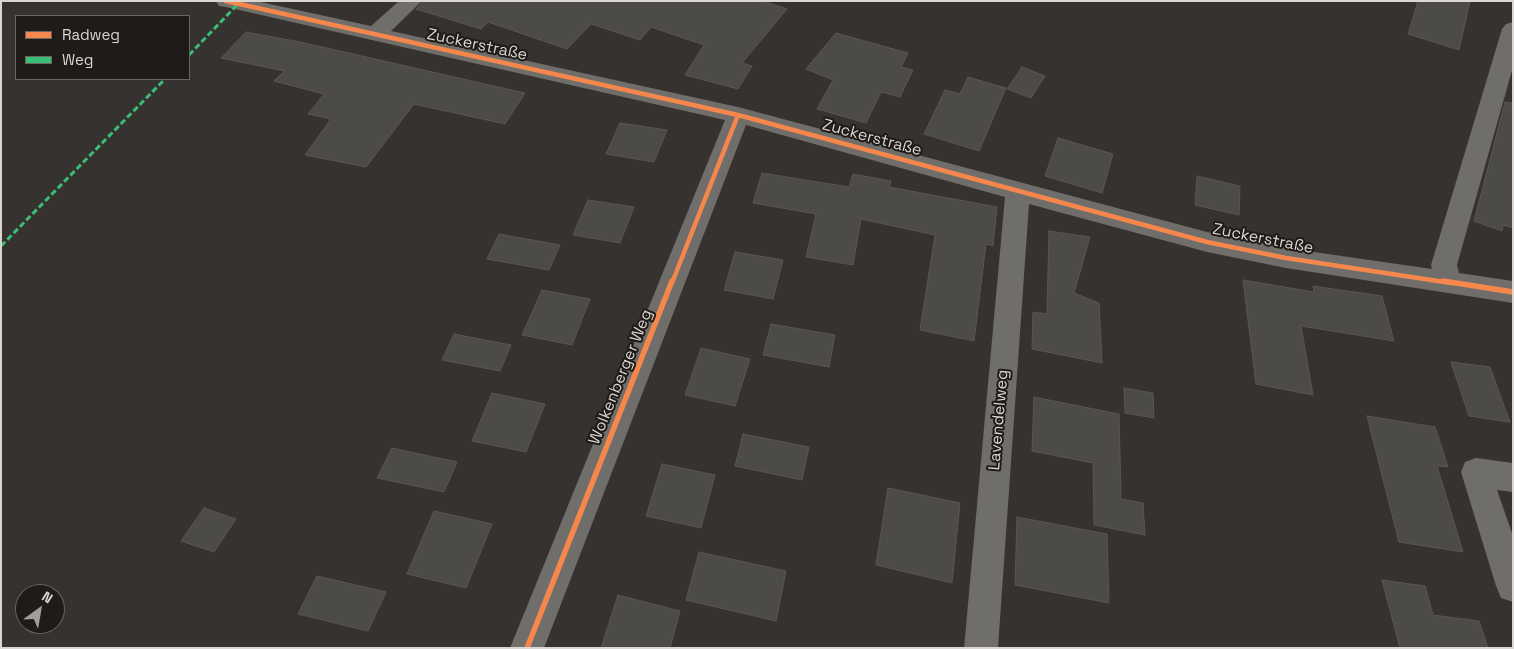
<!DOCTYPE html>
<html>
<head>
<meta charset="utf-8">
<style>
  body { margin:0 }
  #map { position:relative; width:1514px; height:649px; overflow:hidden; background:#36322f; font-family:"Space Grotesk",sans-serif }
  canvas { display:block }
  .frame { position:absolute; inset:0; border:2px solid #dad6d2; pointer-events:none }
  .legend { position:absolute; left:15px; top:15px; width:175px; height:65px; box-sizing:border-box; background:#1e1b18; border:1px solid #696662; margin:0; padding:6px 9px; list-style:none; font-size:15px; color:#dad6d2 }
  .legend li { display:flex; align-items:center; gap:10px; height:25px }
  .legend b { width:25px; border:1px solid #696662 }
  .north { position:absolute; left:15px; top:584px; width:50px; height:50px; box-sizing:border-box; background:#1e1b18; border:1px solid #696662; border-radius:50%; rotate:32deg; font-size:14px; font-weight:700; line-height:20px; text-align:center; color:#dad6d2 }
  .north::after { content:''; display:block; margin:auto; width:18px; height:22px; background:#a19d99; clip-path:polygon(50% 0,100% 100%,50% 72%,0 100%) }
</style>
</head>
<body>
<div id="map">
<canvas width="1514" height="649"></canvas>
<div class="frame"></div>
<ul class="legend">
<li><b style="height:6px;background:#f5874c"></b>Radweg</li>
<li><b style="height:6px;background:#3abd76"></b>Weg</li>
</ul>
<div class="north">N</div>
</div>
<script>
const ctx = document.querySelector('canvas').getContext('2d');
ctx.lineJoin = 'round';
function fillPath(path, color) { ctx.fillStyle = color; ctx.fill(path, 'evenodd'); }
const shape = rows => new Path2D(rows.map(r => 'M' + r).join(''));
function trace(path, color, width, dash) { ctx.strokeStyle = color; ctx.lineWidth = width; ctx.lineCap = dash ? 'butt' : 'round'; ctx.setLineDash(dash || []); ctx.stroke(path); }
function drawText(font, color, halo, rows, align = 'center') {
  ctx.font = font + ' "Space Grotesk",sans-serif'; ctx.lineWidth = 4; ctx.setLineDash([]); ctx.textBaseline = 'middle'; ctx.strokeStyle = halo; ctx.fillStyle = color; for (const [text, x, y, turn = 0] of rows) {
    ctx.save(); ctx.translate(x, y); ctx.rotate((+turn || 0) * Math.PI / 180); ctx.textAlign = isNaN(turn) ? turn : align; if (halo) ctx.strokeText(text, 0, 0); ctx.fillText(text, 0, 0); ctx.restore();
  }
}
const building = shape([
  [424,1,763,1,787,9,742,63,752,66,738,89,685,75,704,45,651,27,640,40,591,24,567,49,488,22,481,29,416,9,424,1],
  [1418,1,1470,1,1459,50,1408,34,1418,1],
  [246,32,300,42,525,93,505,124,414,104,366,167,305,155,331,119,308,114,324,94,274,81,284,71,221,58,246,32],
  [836,33,908,53,901,67,913,70,900,97,881,92,866,123,817,109,833,80,806,69,836,33],
  [1022,67,1045,76,1031,98,1007,89,1022,67],
  [968,77,1006,88,979,151,924,134,945,90,960,94,968,77],
  [1505,102,1513,103,1513,228,1503,225,1502,231,1474,221,1505,102],
  [620,123,667,130,654,162,606,154,620,123],
  [1058,138,1113,154,1102,193,1045,176,1058,138],
  [762,173,849,187,853,174,891,181,889,187,997,207,993,246,986,244,974,341,920,330,935,235,861,219,853,265,806,257,816,214,753,203,762,173],
  [1197,176,1240,186,1239,215,1195,205,1197,176],
  [588,200,634,207,620,243,573,235,588,200],
  [1049,231,1090,237,1074,293,1099,303,1102,363,1032,349,1033,312,1047,314,1049,231],
  [499,234,560,245,549,270,487,259,499,234],
  [735,252,783,260,773,299,724,290,735,252],
  [1243,280,1314,292,1313,286,1382,296,1394,341,1301,326,1313,395,1256,384,1243,280],
  [542,290,590,299,572,345,522,335,542,290],
  [771,324,835,335,829,367,763,355,771,324],
  [454,334,511,345,500,371,442,360,454,334],
  [701,348,750,359,735,406,685,395,701,348],
  [1451,362,1490,367,1510,422,1469,416,1451,362],
  [1124,388,1153,393,1154,418,1125,413,1124,388],
  [492,393,545,404,526,452,472,441,492,393],
  [1034,397,1119,414,1121,499,1143,503,1145,535,1094,525,1093,463,1032,451,1034,397],
  [1367,416,1435,427,1448,467,1437,466,1463,552,1399,542,1367,416],
  [743,434,809,447,802,480,735,466,743,434],
  [392,448,457,462,444,492,377,478,392,448],
  [662,464,715,475,701,528,646,516,662,464],
  [888,488,960,503,952,583,876,565,888,488],
  [204,508,236,519,214,552,181,541,204,508],
  [434,511,492,524,466,588,407,574,434,511],
  [1017,517,1107,534,1109,603,1015,585,1017,517],
  [699,552,786,571,776,621,686,600,699,552],
  [317,576,386,592,368,631,298,614,317,576],
  [1382,580,1425,586,1433,615,1479,621,1488,648,1400,648,1382,580],
  [618,595,680,611,670,648,601,648,618,595]
]);
fillPath(building, '#4d4b48');
trace(building, '#595653', 1);
fillPath(shape([
  [216,1,256,1,371,26,399,1,422,1,391,31,738,107,1207,232,1286,248,1432,269,1431,265,1502,29,1506,24,1513,22,1513,67,1457,265,1459,273,1513,281,1513,303,1286,268,1207,252,1029,204,998,648,964,648,1005,197,746,125,544,648,510,648,725,120,226,7,219,6,216,1],
  [1476,458,1513,463,1513,492,1497,490,1513,536,1513,602,1501,598,1496,586,1461,472,1465,462,1476,458]
]), '#6f6e6b');
trace(shape([
  [189,55,237,5],
  [1,246,165,79]
]), '#3abd76', 3, [6, 3]);
trace(shape([
  [226,1,738,115,1207,242,1286,258,1451,283],
  [672,283,738,115]
]), '#f5874c', 4.5);
trace(shape([
  [1443,281,1513,292],
  [527,648,672,281]
]), '#f5874c', 5.5);
drawText('16px', '#dad6d2', '#1e1b18', [
  ["Zuckerstraße",477,45,12],
  ["Zuckerstraße",872,138,15],
  ["Zuckerstraße",1263,239,11],
  ["Wolkenberger Weg",621,377,-68],
  ["Lavendelweg",999,420,-85]
]);
</script>
</body>
</html>
